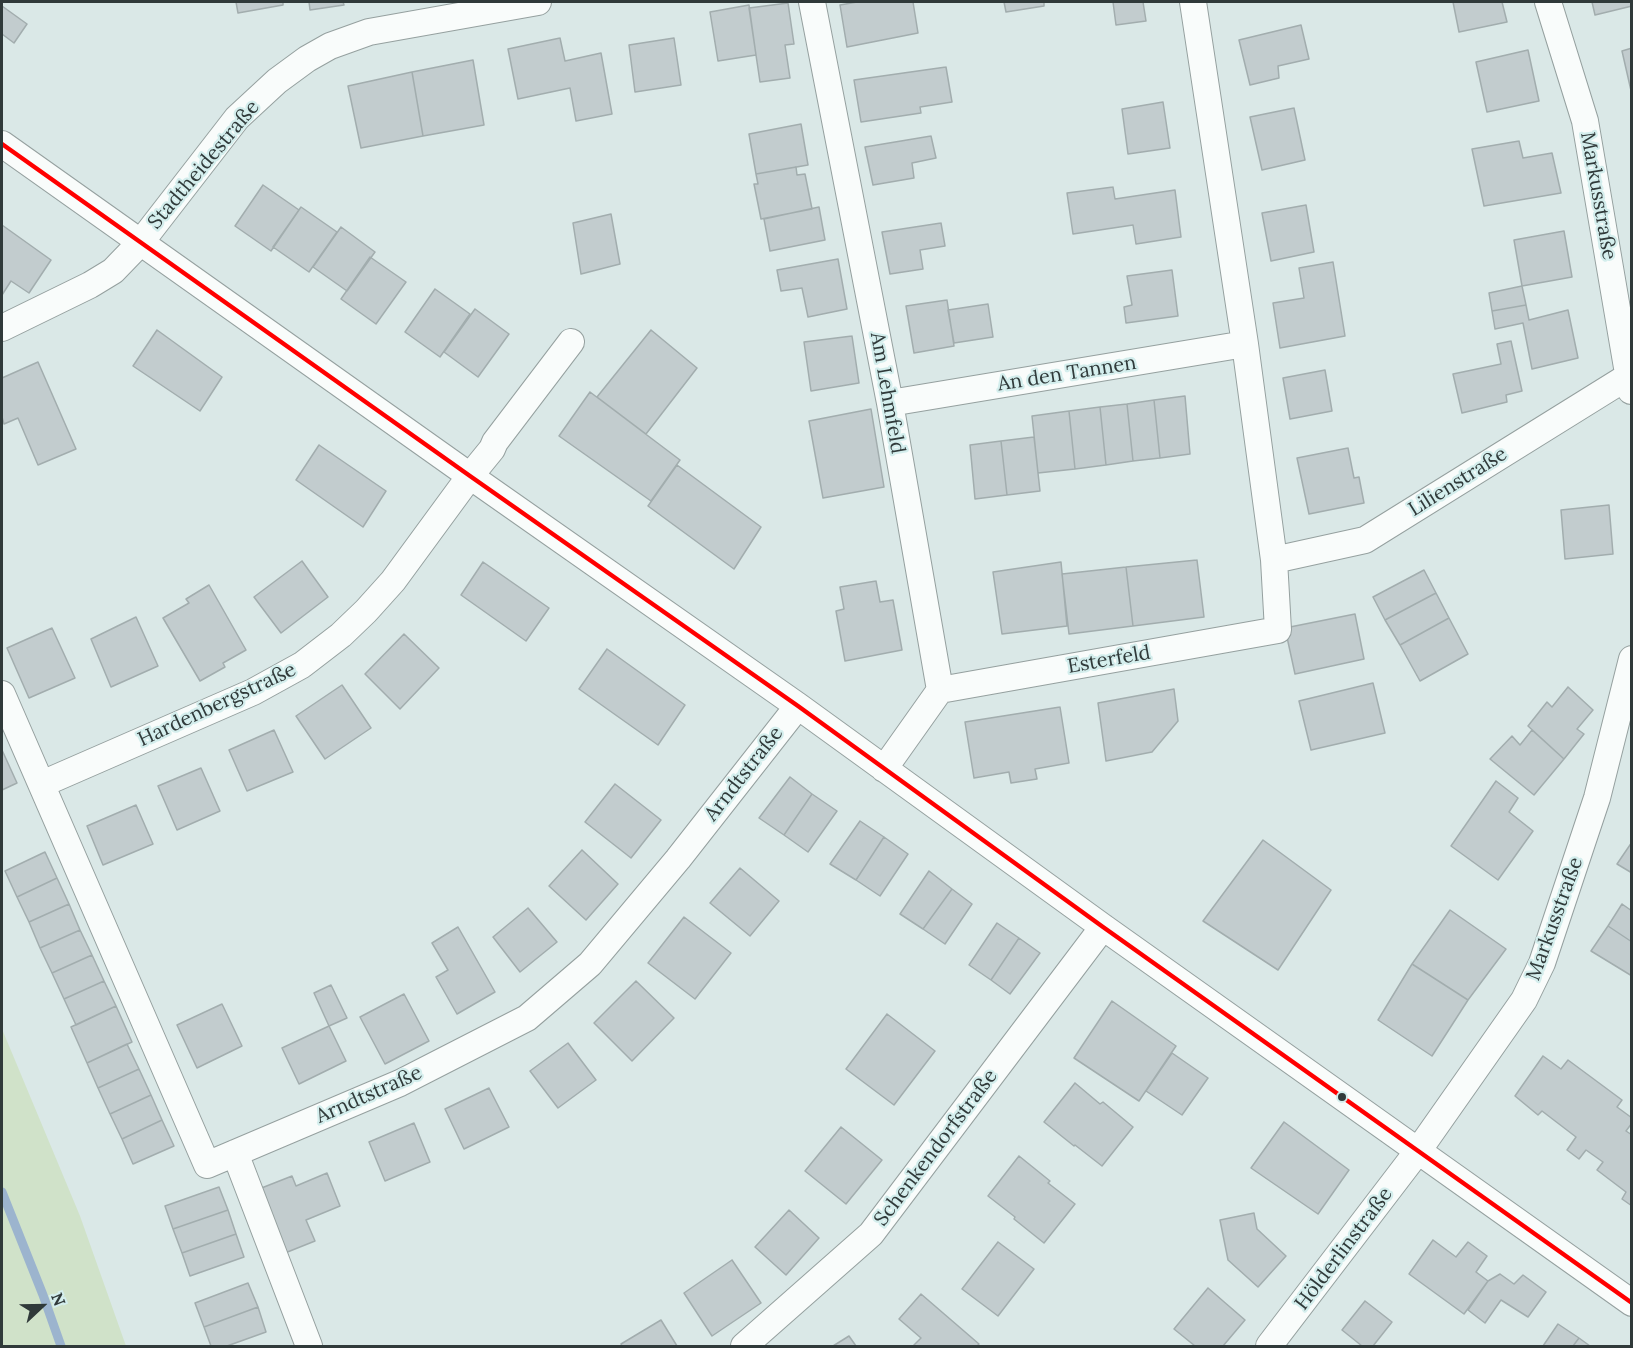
<!DOCTYPE html>
<html>
<head>
<meta charset="utf-8">
<style>
  body { margin:0 }
  #map { position:relative; width:1633px; height:1348px; overflow:hidden; background:#dae8e7; font-family:Lora,serif }
  canvas { display:block }
  .frame { position:absolute; inset:0; border:3px solid #303a3a; pointer-events:none }
  .north { position:absolute; left:12px; top:1276px; width:60px; height:60px; -webkit-text-stroke:4px #d4eeed; paint-order:stroke; rotate:68deg; font-size:16px; font-weight:700; line-height:24px; text-align:center; color:#303a3a }
  .north::after { content:''; display:block; margin:auto; width:21px; height:27px; background:#303a3a; clip-path:polygon(50% 0,100% 100%,50% 72%,0 100%) }
</style>
</head>
<body>
<div id="map">
<canvas width="1633" height="1348"></canvas>
<div class="frame"></div>
<div class="north">N</div>
</div>
<script>
const ctx = document.querySelector('canvas').getContext('2d');
ctx.lineJoin = 'round';
function fillPath(path, color) { ctx.fillStyle = color; ctx.fill(path, 'evenodd'); }
const shape = rows => new Path2D(rows.map(r => 'M' + r).join(''));
function trace(path, color, width, dash) { ctx.strokeStyle = color; ctx.lineWidth = width; ctx.lineCap = dash ? 'butt' : 'round'; ctx.setLineDash(dash || []); ctx.stroke(path); }
function drawText(font, color, halo, rows, align = 'center') {
  ctx.font = font + ' Lora,serif'; ctx.lineWidth = 4.5; ctx.setLineDash([]); ctx.textBaseline = 'middle'; ctx.strokeStyle = halo; ctx.fillStyle = color; for (const [text, x, y, turn = 0] of rows) {
    ctx.save(); ctx.translate(x, y); ctx.rotate((+turn || 0) * Math.PI / 180); ctx.textAlign = isNaN(turn) ? turn : align; if (halo) ctx.strokeText(text, 0, 0); ctx.fillText(text, 0, 0); ctx.restore();
  }
}
fillPath(shape([
  [2,1029,80,1216,126,1346,2,1346]
]), '#d0e2c9');
trace(shape([
  [2,1192,43,1295,61,1346]
]), '#9cb4ce', 9);
const building = shape([
  [236,2,283,2,283,5,238,13,236,2],
  [309,2,343,2,344,5,310,10,309,2],
  [857,2,913,2,918,33,847,47,840,5,857,2],
  [1004,2,1044,2,1044,6,1006,12,1004,2],
  [1113,2,1143,2,1146,21,1116,25,1113,2],
  [1453,2,1502,2,1507,22,1459,32,1453,2],
  [1592,2,1632,2,1632,6,1595,15,1592,2],
  [788,3,794,44,785,45,790,78,760,82,749,8,788,3],
  [749,5,756,55,718,61,710,12,749,5],
  [2,6,27,24,14,43,2,34,2,6],
  [1301,25,1309,59,1278,66,1279,78,1250,85,1239,40,1301,25],
  [560,38,565,61,601,53,612,114,576,121,570,88,518,99,508,49,560,38],
  [674,38,681,85,635,92,629,45,674,38],
  [1632,48,1632,95,1622,51,1632,48],
  [1528,50,1539,101,1487,112,1476,62,1528,50],
  [473,60,484,125,423,136,412,72,473,60],
  [946,67,952,102,920,107,921,113,861,122,854,80,946,67],
  [412,72,423,136,361,148,348,86,412,72],
  [1163,102,1170,148,1128,154,1122,109,1163,102],
  [1294,108,1305,160,1262,170,1250,117,1294,108],
  [801,124,808,165,756,174,749,134,801,124],
  [931,136,936,158,912,163,914,178,873,185,865,147,931,136],
  [1519,141,1523,158,1552,153,1561,193,1484,206,1472,149,1519,141],
  [796,167,797,175,805,174,812,209,761,219,754,184,758,184,756,174,796,167],
  [263,185,299,210,271,251,235,226,263,185],
  [1113,187,1115,199,1175,190,1181,237,1136,244,1133,225,1073,234,1067,193,1113,187],
  [1306,205,1314,252,1271,261,1262,213,1306,205],
  [301,207,337,232,309,272,273,247,301,207],
  [819,207,825,240,770,251,764,219,819,207],
  [611,214,620,264,581,274,573,223,611,214],
  [941,223,945,246,920,250,923,269,890,274,882,232,941,223],
  [2,225,51,260,29,293,11,281,2,295,2,225],
  [341,227,375,252,347,291,313,267,341,227],
  [1564,231,1572,277,1522,286,1514,240,1564,231],
  [370,257,406,282,376,324,341,299,370,257],
  [838,259,847,309,808,317,802,288,781,291,777,270,838,259],
  [1333,262,1345,336,1280,348,1273,303,1304,298,1299,268,1333,262],
  [1172,270,1178,316,1126,323,1124,307,1132,305,1127,276,1172,270],
  [1522,286,1526,305,1492,311,1489,293,1522,286],
  [435,289,470,314,440,357,405,332,435,289],
  [947,300,954,346,914,353,906,306,947,300],
  [988,304,993,337,954,343,948,310,988,304],
  [1526,305,1529,320,1568,310,1578,358,1532,369,1523,323,1495,329,1492,311,1526,305],
  [475,309,509,334,478,377,444,352,475,309],
  [157,330,222,377,200,411,133,366,157,330],
  [651,330,697,368,646,434,597,397,651,330],
  [852,336,859,383,811,391,804,342,852,336],
  [1511,341,1522,391,1506,395,1507,402,1462,413,1453,374,1501,364,1497,344,1511,341],
  [38,362,76,449,38,465,18,418,4,424,2,417,2,378,38,362],
  [1325,370,1332,411,1290,419,1283,378,1325,370],
  [590,392,680,460,651,501,559,436,590,392],
  [1185,396,1190,454,1160,458,1154,400,1185,396],
  [1154,400,1160,458,1133,461,1127,404,1154,400],
  [1127,404,1133,461,1106,465,1100,407,1127,404],
  [1100,407,1106,465,1075,469,1069,411,1100,407],
  [871,409,884,487,823,498,809,421,871,409],
  [1069,411,1075,469,1038,473,1032,416,1069,411],
  [1034,437,1040,491,1007,495,1001,441,1034,437],
  [1001,441,1007,495,975,499,970,445,1001,441],
  [319,445,386,491,363,527,296,480,319,445],
  [1348,448,1354,478,1359,477,1364,503,1309,514,1297,458,1348,448],
  [677,465,761,527,734,569,648,506,677,465],
  [1609,505,1613,554,1565,559,1561,510,1609,505],
  [1197,560,1204,617,1133,626,1126,567,1197,560],
  [302,561,328,597,281,633,254,597,302,561],
  [483,562,549,608,526,641,461,595,483,562],
  [1061,562,1067,626,1002,634,993,572,1061,562],
  [1126,567,1133,626,1069,634,1062,574,1126,567],
  [1424,570,1436,593,1385,620,1373,597,1424,570],
  [876,581,880,602,893,600,902,650,845,661,836,611,844,609,840,587,876,581],
  [209,585,246,650,223,663,225,667,200,681,163,618,189,603,186,599,209,585],
  [1436,593,1449,618,1400,645,1385,620,1436,593],
  [1355,614,1364,659,1295,674,1285,628,1355,614],
  [136,617,158,666,111,687,91,639,136,617],
  [1449,618,1468,654,1420,681,1400,645,1449,618],
  [52,628,75,678,29,698,7,648,52,628],
  [404,634,439,668,400,709,365,674,404,634],
  [607,649,685,705,658,745,579,689,607,649],
  [1373,683,1385,733,1311,750,1299,701,1373,683],
  [342,685,371,728,325,759,296,716,342,685],
  [1568,687,1593,710,1577,729,1584,734,1564,759,1528,726,1547,702,1552,707,1568,687],
  [1174,689,1178,721,1152,752,1106,761,1098,703,1174,689],
  [1060,707,1069,763,1035,769,1037,779,1011,783,1009,772,974,778,965,722,1060,707],
  [274,730,293,772,247,791,229,750,274,730],
  [1532,730,1564,759,1534,795,1490,759,1512,736,1520,745,1532,730],
  [2,750,17,783,2,790,2,750],
  [201,768,220,811,177,830,158,786,201,768],
  [790,777,812,794,784,835,759,818,790,777],
  [1496,781,1518,798,1509,812,1533,831,1498,880,1451,846,1496,781],
  [615,784,661,820,631,858,585,822,615,784],
  [812,794,837,811,808,852,784,835,812,794],
  [136,805,153,844,103,865,87,826,136,805],
  [860,821,884,837,856,880,830,864,860,821],
  [884,837,908,854,880,896,856,880,884,837],
  [1263,840,1331,890,1278,970,1203,921,1263,840],
  [1632,842,1632,873,1617,864,1632,842],
  [582,850,618,884,586,920,549,886,582,850],
  [45,852,57,878,17,897,5,871,45,852],
  [740,868,779,901,750,936,710,903,740,868],
  [929,871,952,889,923,929,900,914,929,871],
  [57,878,69,904,29,922,17,897,57,878],
  [952,889,972,904,945,944,923,929,952,889],
  [69,904,80,930,40,948,29,922,69,904],
  [1622,904,1632,911,1632,942,1608,926,1622,904],
  [528,908,557,942,520,972,493,937,528,908],
  [1450,910,1506,949,1468,1000,1412,964,1450,910],
  [684,917,731,953,695,999,648,963,684,917],
  [997,923,1019,938,991,980,969,965,997,923],
  [1608,926,1632,942,1632,976,1591,951,1608,926],
  [458,927,495,992,457,1014,436,977,448,970,432,943,458,927],
  [80,930,92,955,52,973,40,948,80,930],
  [1019,938,1040,953,1010,994,991,980,1019,938],
  [92,955,104,981,64,999,52,973,92,955],
  [1412,964,1468,1000,1432,1056,1378,1020,1412,964],
  [104,981,116,1006,76,1025,64,999,104,981],
  [636,981,674,1018,632,1061,594,1023,636,981],
  [331,985,347,1018,329,1026,314,993,331,985],
  [404,994,429,1041,385,1064,360,1017,404,994],
  [1112,1001,1176,1046,1139,1101,1074,1058,1112,1001],
  [222,1004,242,1046,197,1068,177,1025,222,1004],
  [116,1006,132,1042,87,1063,71,1027,116,1006],
  [887,1014,935,1051,894,1105,846,1069,887,1014],
  [329,1026,346,1061,299,1084,282,1048,329,1026],
  [568,1043,596,1080,558,1108,530,1071,568,1043],
  [127,1044,139,1069,98,1088,87,1063,127,1044],
  [1172,1053,1208,1078,1182,1115,1146,1091,1172,1053],
  [1543,1056,1561,1069,1568,1060,1622,1100,1617,1107,1632,1118,1632,1123,1626,1131,1632,1135,1632,1206,1622,1199,1626,1192,1597,1170,1603,1162,1586,1150,1579,1159,1567,1150,1576,1137,1542,1111,1538,1115,1515,1096,1543,1056],
  [139,1069,151,1095,110,1114,98,1088,139,1069],
  [1075,1083,1100,1104,1103,1102,1133,1127,1102,1166,1075,1145,1074,1146,1044,1122,1075,1083],
  [489,1088,509,1127,464,1149,445,1109,489,1088],
  [151,1095,162,1120,122,1139,110,1114,151,1095],
  [162,1120,174,1146,133,1164,122,1139,162,1120],
  [1284,1122,1349,1170,1318,1214,1251,1168,1284,1122],
  [414,1123,430,1162,385,1181,369,1142,414,1123],
  [841,1127,882,1160,846,1204,805,1171,841,1127],
  [1019,1156,1050,1181,1048,1183,1075,1204,1044,1243,1014,1219,1015,1217,988,1196,1019,1156],
  [327,1173,340,1206,306,1220,315,1241,285,1253,259,1189,292,1176,296,1186,327,1173],
  [219,1187,228,1210,173,1229,165,1206,219,1187],
  [228,1210,236,1234,182,1253,173,1229,228,1210],
  [789,1210,819,1238,786,1275,755,1247,789,1210],
  [1254,1213,1257,1229,1286,1256,1258,1287,1228,1260,1220,1220,1254,1213],
  [236,1234,244,1257,190,1276,182,1253,236,1234],
  [1433,1240,1456,1257,1468,1242,1487,1256,1476,1272,1488,1281,1464,1314,1409,1274,1433,1240],
  [998,1242,1034,1269,998,1316,962,1289,998,1242],
  [732,1260,761,1303,712,1336,684,1293,732,1260],
  [1500,1274,1514,1284,1523,1275,1546,1292,1528,1317,1501,1300,1485,1323,1468,1310,1488,1281,1500,1274],
  [248,1283,258,1307,204,1327,195,1303,248,1283],
  [1208,1288,1245,1320,1223,1346,1195,1346,1174,1329,1208,1288],
  [921,1294,979,1344,977,1346,913,1346,921,1338,899,1319,921,1294],
  [1365,1301,1392,1322,1373,1346,1362,1346,1342,1330,1365,1301],
  [258,1307,266,1332,227,1346,211,1346,204,1327,258,1307],
  [661,1320,677,1346,622,1346,621,1344,661,1320],
  [1558,1324,1579,1338,1573,1346,1543,1346,1558,1324],
  [849,1336,856,1346,833,1346,849,1336],
  [1579,1338,1590,1346,1573,1346,1579,1338]
]);
fillPath(building, '#c2ccce');
trace(building, '#a2adae', 1.5);
const minor = shape([
  [812,2,890,403,940,690,884,769],
  [1548,2,1585,121,1631,391],
  [2,144,470,476,798,706,1103,927,1632,1303],
  [2,328,90,285,113,271,141,242,237,118,277,81,307,59,330,46,369,32,538,2],
  [890,403,1245,344],
  [1274,560,1365,540,1632,374],
  [940,690,1278,630,1274,560,1245,344,1193,2],
  [2,694,207,1165,400,1083,527,1018,590,964,678,859,798,706],
  [42,784,253,692,302,665,341,635,366,611,393,581,470,476,492,449,495,442,571,342],
  [235,1153,309,1346],
  [744,1346,871,1234,1103,927],
  [1269,1346,1418,1151,1524,1000,1542,963,1597,798,1632,659]
]);
trace(minor, '#95a09f', 28);
trace(minor, '#f9fcfb', 26);
trace(shape([
  [2,144,470,476,798,706,1103,927,1632,1303]
]), '#f00', 4.5);
for (const [x, y, r, color] of [
  [1342,1097,5,"#303a3a"]
]) { const dot = new Path2D(); dot.arc(x, y, r, 0, 2 * Math.PI); ctx.fillStyle = color; ctx.fill(dot); trace(dot, '#d4eeed', 2); }
drawText('20px', '#303a3a', '#d4eeed', [
  ["Stadtheidestraße",204,165,-50],
  ["Markusstraße",1598,196,80],
  ["An den Tannen",1067,374,-9],
  ["Am Lehmfeld",887,393,80],
  ["Lilienstraße",1458,482,-32],
  ["Esterfeld",1109,660,-10],
  ["Hardenbergstraße",217,705,-25],
  ["Arndtstraße",744,774,-52],
  ["Markusstraße",1555,919,-70],
  ["Arndtstraße",369,1095,-24],
  ["Schenkendorfstraße",936,1148,-53],
  ["Hölderlinstraße",1344,1249,-53]
]);
</script>
</body>
</html>
